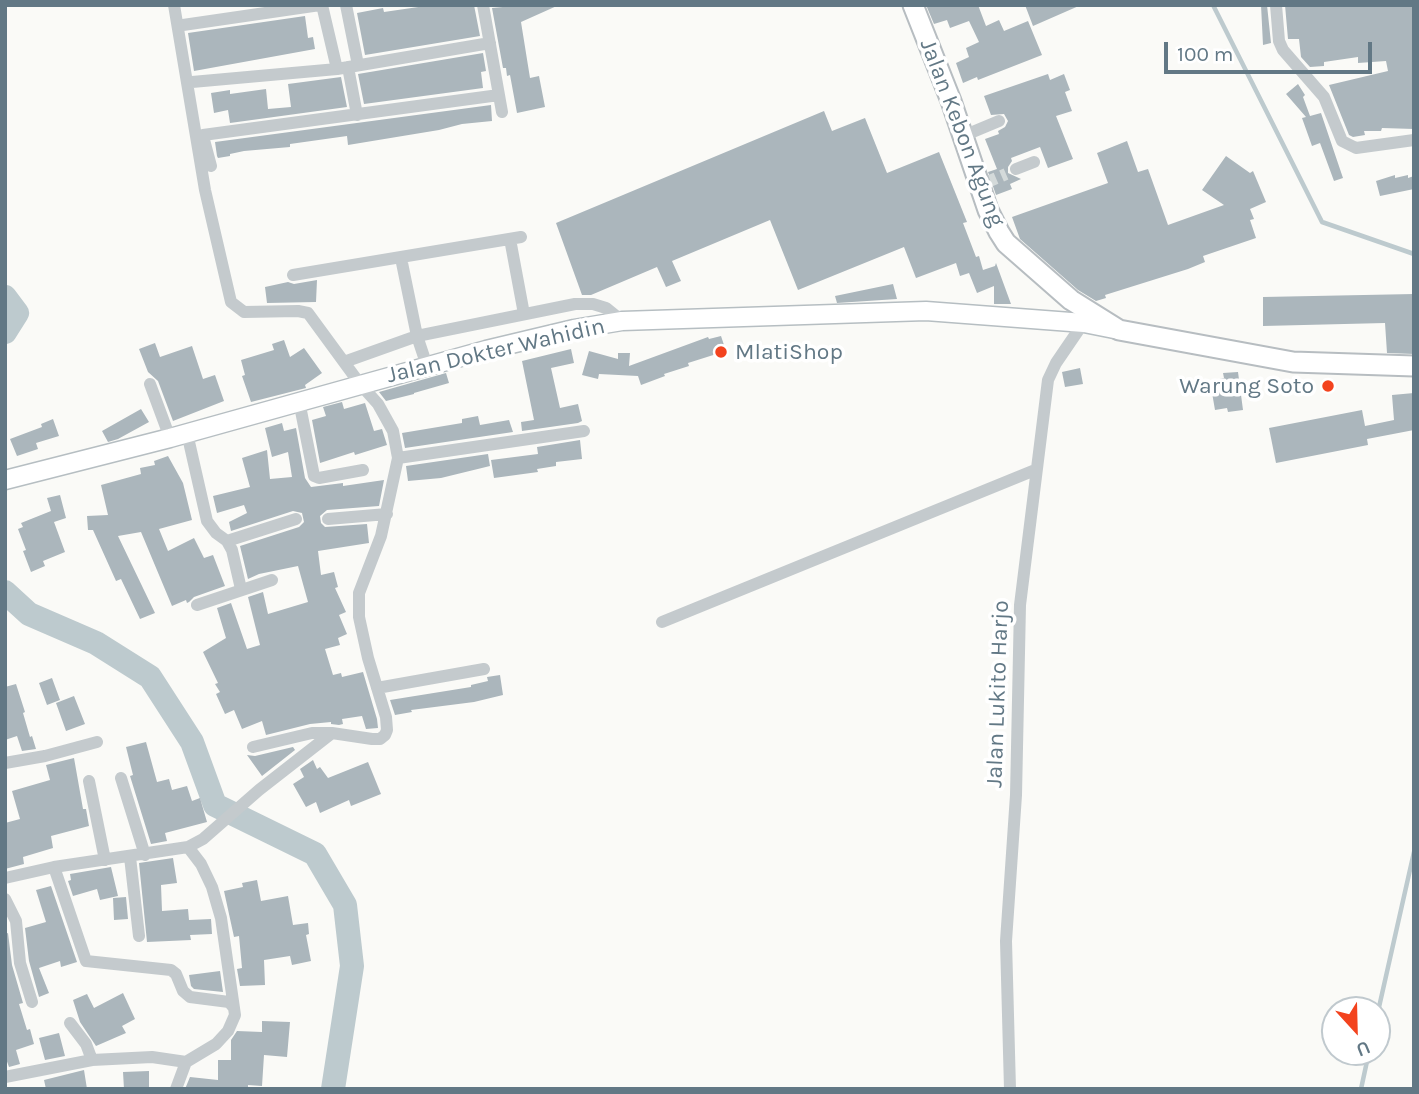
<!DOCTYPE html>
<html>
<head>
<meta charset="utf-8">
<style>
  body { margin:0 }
  #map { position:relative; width:1419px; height:1094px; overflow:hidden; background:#fafaf7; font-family:Karla,sans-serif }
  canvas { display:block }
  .frame { position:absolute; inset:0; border:7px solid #627885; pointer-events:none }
  .north { position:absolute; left:1321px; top:996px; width:70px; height:70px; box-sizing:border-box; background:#fff; border:2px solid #c0c9ce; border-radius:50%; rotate:158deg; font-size:19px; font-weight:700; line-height:28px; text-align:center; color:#627885 }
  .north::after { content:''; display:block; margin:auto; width:24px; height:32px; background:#f3431e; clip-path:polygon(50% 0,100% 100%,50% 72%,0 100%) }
  .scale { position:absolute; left:1164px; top:42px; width:208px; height:32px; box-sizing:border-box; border:4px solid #627885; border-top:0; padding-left:9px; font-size:21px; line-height:24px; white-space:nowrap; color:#627885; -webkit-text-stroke:5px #fff; paint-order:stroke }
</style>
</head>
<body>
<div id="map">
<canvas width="1419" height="1094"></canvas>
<div class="frame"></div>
<div class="north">U</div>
<div class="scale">100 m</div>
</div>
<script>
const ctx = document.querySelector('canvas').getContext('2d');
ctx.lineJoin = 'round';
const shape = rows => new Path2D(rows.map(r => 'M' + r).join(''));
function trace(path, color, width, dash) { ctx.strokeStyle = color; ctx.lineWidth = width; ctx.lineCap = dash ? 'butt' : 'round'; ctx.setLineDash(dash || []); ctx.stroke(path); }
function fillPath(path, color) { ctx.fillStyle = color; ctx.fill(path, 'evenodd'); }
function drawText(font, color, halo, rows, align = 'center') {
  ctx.font = font + ' Karla,sans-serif'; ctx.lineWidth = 7; ctx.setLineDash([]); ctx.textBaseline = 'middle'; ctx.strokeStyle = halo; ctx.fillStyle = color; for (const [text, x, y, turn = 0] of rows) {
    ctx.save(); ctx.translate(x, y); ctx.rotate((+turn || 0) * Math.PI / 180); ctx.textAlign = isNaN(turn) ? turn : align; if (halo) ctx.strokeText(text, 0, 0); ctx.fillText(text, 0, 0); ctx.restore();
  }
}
trace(shape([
  [1213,5,1322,222,1414,254],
  [1377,1016,1414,852],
  [1361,1089,1369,1052]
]), '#bdcace', 4.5);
trace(shape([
  [5,297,17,313,5,332],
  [5,592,29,614,96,643,150,677,192,742,215,805,315,854,345,905,352,966,333,1089]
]), '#bdcace', 24);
fillPath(shape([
  [432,5,474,5,480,36,365,55,357,13,383,8,384,12],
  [524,5,559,5,521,22,530,78,539,76,545,107,517,113,510,75,507,76,506,68,503,68,492,8],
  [926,5,978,5,986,26,999,20,1004,31,1028,21,1042,55,978,80,977,77,963,83,956,63,969,57,966,48,979,42,969,21,950,28,947,20,934,24],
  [1025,5,1081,5,1033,26],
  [1261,5,1267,5,1271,43,1263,45],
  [1285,5,1414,5,1414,129,1382,128,1381,131,1364,131,1365,135,1353,137,1349,135,1329,85,1388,71,1386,61,1358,63,1358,57,1324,62,1324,66,1310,67,1301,57,1299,39,1288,39],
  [305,16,308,38,313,37,315,49,194,71,188,33],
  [483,53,486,71,481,72,483,88,364,104,358,74],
  [1048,74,1050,80,1064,74,1070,90,1065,92,1072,111,1056,116,1073,159,1048,168,1040,147,1011,158,1012,161,1008,167,1008,173,1021,179,1010,184,1012,189,996,195,988,172,997,169,985,139,999,134,998,131,1005,127,1008,121,1004,114,991,115,984,96],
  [341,77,347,107,230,123,228,110,214,113,211,93,230,90,230,94,266,89,268,109,291,107,288,84],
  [1298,84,1305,95,1303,97,1310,116,1321,113,1343,178,1334,181,1320,143,1312,146,1302,118,1306,117,1286,94],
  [491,105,492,121,462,124,439,130,348,145,347,136,290,144,290,147,244,151,230,154,230,156,218,158,217,156,215,142],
  [824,111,832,131,865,118,887,173,939,152,967,222,963,223,976,257,979,256,983,270,995,266,996,263,1011,304,994,304,994,286,977,293,969,273,960,276,956,263,916,278,904,247,798,290,770,220,672,261,681,281,666,287,657,267,591,295,582,295,556,223],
  [1127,141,1138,172,1148,169,1168,225,1224,205,1202,190,1226,156,1250,173,1253,171,1266,202,1250,209,1254,219,1250,220,1256,238,1203,256,1205,262,1188,269,1105,295,1106,298,1096,301,1078,290,1020,239,1012,217,1108,183,1097,153],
  [1395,175,1395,178,1408,175,1408,178,1414,176,1414,189,1380,196,1376,181],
  [317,280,316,302,267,303,265,287,288,282,294,284],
  [893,284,897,299,837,303,835,296],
  [1414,294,1414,354,1387,353,1385,323,1263,326,1263,297],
  [721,336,726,351,688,363,689,366,664,374,665,376,641,385,638,376,599,374,598,379,582,375,589,351,618,359,618,353,630,353,629,366,708,337,709,339],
  [284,340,290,357,304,348,322,373,305,385,306,388,251,402,242,376,245,375,241,360,274,350,272,344],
  [155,343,160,357,192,346,203,379,215,375,224,401,173,421,158,381,148,372,139,349],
  [571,349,574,363,551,368,560,408,578,404,582,421,578,423,522,431,521,422,534,420,522,361],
  [1080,368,1083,384,1065,387,1062,372],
  [1238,372,1243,410,1228,412,1227,408,1215,410,1210,381,1224,378,1223,373],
  [446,373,449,383,414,393,414,394,386,401,379,392],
  [1414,393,1414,430,1367,439,1368,445,1276,463,1269,428,1362,410,1365,426,1394,420,1392,395],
  [342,402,344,409,365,403,374,431,382,429,387,445,355,455,354,452,320,463,312,420,326,416,323,407],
  [141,409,149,422,118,439,108,442,102,431],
  [478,416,480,425,509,420,513,432,405,448,402,433,462,423,462,419],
  [53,419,59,436,36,443,38,449,17,456,10,439,42,427,41,424],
  [282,423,284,431,296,428,305,478,311,487,343,483,343,486,384,480,379,506,327,510,320,516,321,523,325,527,367,524,369,543,318,551,321,575,334,572,338,587,335,588,346,612,339,615,347,634,338,638,340,645,325,649,333,675,341,673,342,677,363,672,377,719,378,728,366,729,362,716,342,719,343,724,339,725,331,724,331,722,310,724,266,735,262,721,242,729,234,710,225,714,216,694,220,692,215,684,218,683,203,652,226,638,217,608,231,603,247,649,260,645,248,597,263,592,268,614,308,602,298,566,259,574,248,579,240,546,299,527,304,522,302,513,293,511,231,531,229,522,247,513,244,505,217,513,213,496,250,487,242,458,267,450,270,479,292,477,288,452,272,457,265,428],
  [580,440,582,459,556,462,556,466,537,469,538,472,494,478,491,460,538,454,537,447],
  [488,454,490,466,441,478,408,481,406,466],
  [168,456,183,483,192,520,159,529,168,551,194,538,204,558,213,555,225,586,194,597,189,602,187,603,186,600,172,606,141,532,118,536,155,613,140,619,121,579,116,581,93,530,88,530,87,516,108,515,101,485,141,474,140,468,155,465,154,461],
  [60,495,66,518,54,522,65,552,43,561,45,566,31,572,23,551,26,550,18,529,23,527,21,523,51,511,47,498],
  [500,675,503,695,474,702,411,710,412,712,395,715,390,700,471,687,471,685,488,681,487,677],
  [52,678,60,700,47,705,39,683],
  [16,684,25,712,23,713,30,737,32,736,36,749,22,751,17,736,5,740,5,687],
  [74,696,85,724,66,731,56,703],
  [146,742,157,782,169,779,172,790,187,786,192,801,200,798,207,822,165,833,167,841,151,844,130,776,133,775,126,747],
  [293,747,295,750,262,776,247,755,255,756],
  [74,758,83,809,86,809,89,826,51,836,53,848,23,857,24,864,5,869,5,823,20,819,12,791,50,780,46,765],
  [313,760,317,769,320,767,328,778,368,762,381,794,351,806,349,800,320,813,316,802,306,807,293,784,304,777,300,769],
  [173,858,177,883,161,885,162,911,188,909,189,920,211,919,212,934,190,935,191,940,147,942,139,863],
  [111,867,118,896,100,900,97,889,73,896,68,881,71,880,70,874],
  [257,880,261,901,288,896,293,925,308,923,309,934,306,935,311,961,292,965,290,956,264,960,265,985,240,986,237,969,242,968,239,936,234,937,224,891,243,887,242,883],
  [51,886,77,962,61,967,60,961,39,968,49,993,39,997,29,961,25,928,46,922,36,890],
  [126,897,128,919,114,920,113,898],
  [8,933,12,965,23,1003,19,1004,27,1030,30,1029,34,1044,16,1050,20,1064,9,1067,5,1056,5,934],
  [220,971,223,992,194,989,191,986,189,975],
  [123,993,135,1019,122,1026,126,1033,96,1046,80,1022,73,1000,87,994,94,1008],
  [262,1021,290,1022,287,1057,264,1055,262,1086,248,1085,248,1089,185,1089,190,1077,218,1080,218,1060,231,1060,231,1040,237,1031,262,1032],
  [59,1033,65,1056,45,1060,39,1038],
  [84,1070,87,1089,46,1089,44,1080],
  [149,1071,149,1089,124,1089,123,1072]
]), '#abb6bc');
trace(shape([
  [985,183,1006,174]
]), '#d4dada', 12, [12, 6]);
const secondary = shape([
  [5,480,170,438,486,350,574,329,622,321,926,311,1084,323,1114,329]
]);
const primary = shape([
  [913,5,951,101,988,210,999,232,1006,243,1071,300,1119,330,1293,362,1414,366]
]);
trace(secondary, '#b6bec2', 21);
trace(primary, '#b7bdc1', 23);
trace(shape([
  [174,5,205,190,231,302,244,312,298,311,308,313,360,384,378,404,393,431,398,458,381,536,359,593,359,617,368,658,386,717,387,730,385,735,380,739,372,739,332,733,312,733,253,747],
  [322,5,337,69],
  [346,5,358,65],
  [483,5,502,112],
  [1276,5,1279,41,1283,50,1324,97,1342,141,1356,148,1414,140],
  [183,25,320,5],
  [348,67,357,115],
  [192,82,337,69,490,43],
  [203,135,499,95],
  [203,136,211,166],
  [963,136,999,121],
  [1016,169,1034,162],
  [510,239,524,314],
  [401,258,417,336,427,366],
  [293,275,521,237],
  [344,362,417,336,575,304,593,304,606,308,622,321],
  [150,384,170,438],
  [299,401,314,476,319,478,363,470],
  [187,433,207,521,216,533,227,541,232,550,241,589],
  [398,458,584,431],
  [328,519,387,514],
  [227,541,296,519],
  [197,605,272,580],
  [662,622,1035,470],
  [377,688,484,669],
  [5,763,45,756,97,742],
  [121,778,145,855],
  [89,781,105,860],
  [188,847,201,864,212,887,221,918,234,1008],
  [130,857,139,936],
  [54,867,86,961,171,970,176,974,183,991,190,997,229,1002,234,1008,235,1015,228,1031,216,1044,186,1062],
  [5,878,54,867,188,847,203,839,259,790,332,733],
  [5,899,16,921,20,963,32,1002],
  [70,1023,86,1044,92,1060],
  [5,1077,92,1060,152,1057,186,1062,176,1089],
  [1010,1089,1006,941,1016,795,1020,605,1048,380,1056,363,1086,319]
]), '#c4cacd', 12);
trace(secondary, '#fff', 18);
trace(primary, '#fff', 19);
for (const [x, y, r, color] of [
  [721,352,7,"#f3431e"],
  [1328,386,7,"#f3431e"]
]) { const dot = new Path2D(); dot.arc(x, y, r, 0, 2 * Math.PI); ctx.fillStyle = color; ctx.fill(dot); trace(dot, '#fff', 2.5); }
drawText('23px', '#627885', '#fff', [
  ["Jalan Kebon Agung",962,133,69],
  ["Jalan Dokter Wahidin",496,351,-13],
  ["Jalan Lukito Harjo",998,694,-88]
]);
drawText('23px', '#627885', '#fff', [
  ["MlatiShop",735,352],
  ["Warung Soto",1314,386,"right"]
], 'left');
</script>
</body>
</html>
